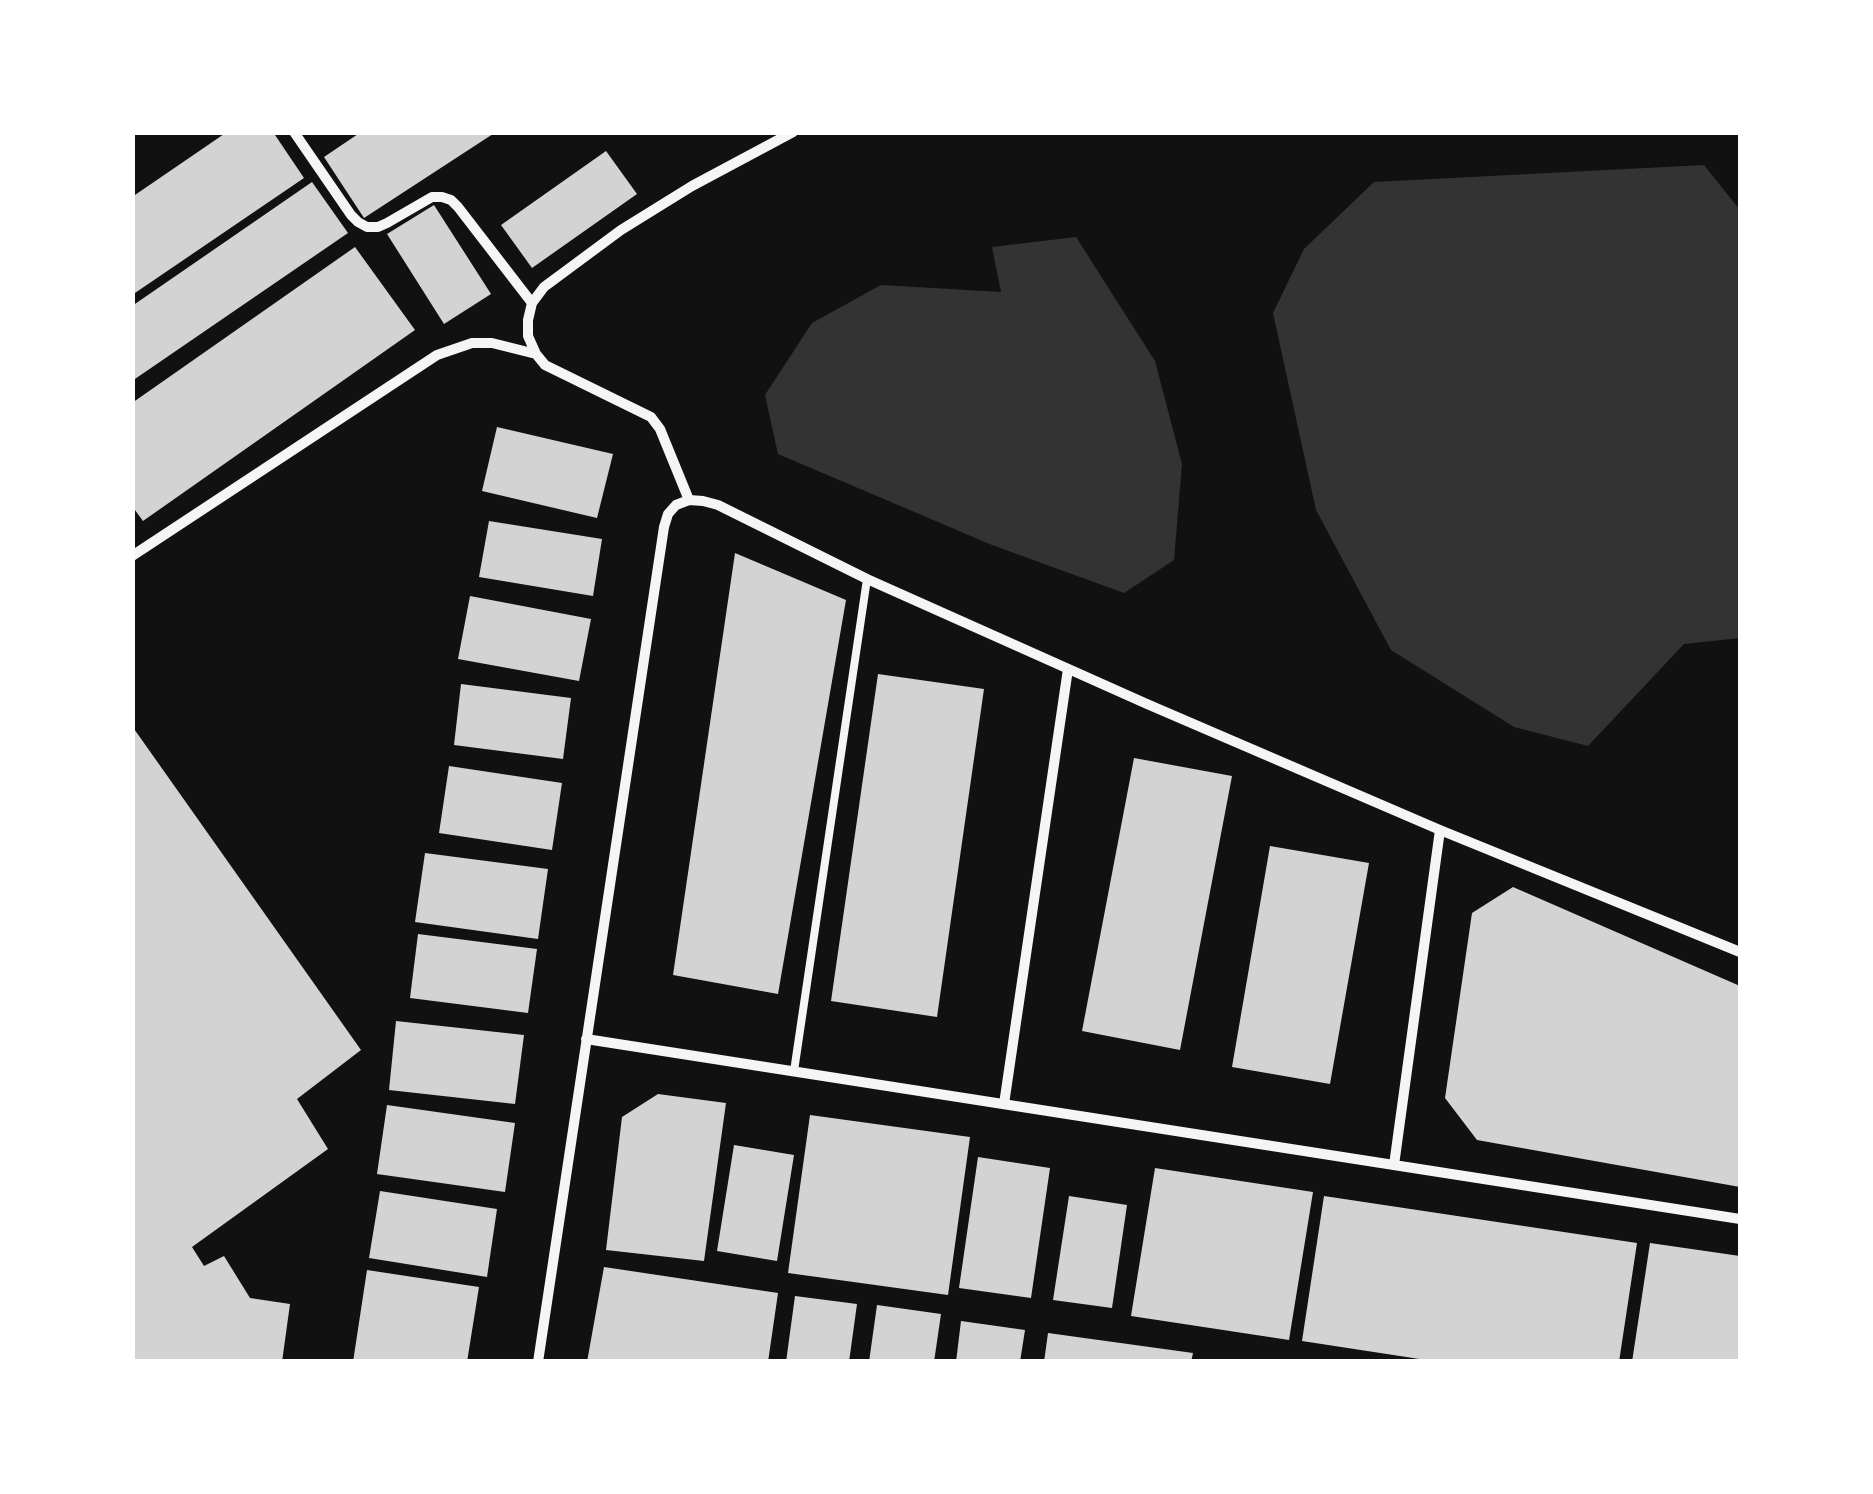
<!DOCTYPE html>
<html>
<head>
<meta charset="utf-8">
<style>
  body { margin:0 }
  #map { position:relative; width:1873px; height:1494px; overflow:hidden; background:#111; font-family:Mulish,sans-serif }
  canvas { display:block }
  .frame { position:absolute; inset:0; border:135px solid #fff; pointer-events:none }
</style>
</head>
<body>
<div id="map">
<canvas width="1873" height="1494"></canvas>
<div class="frame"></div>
</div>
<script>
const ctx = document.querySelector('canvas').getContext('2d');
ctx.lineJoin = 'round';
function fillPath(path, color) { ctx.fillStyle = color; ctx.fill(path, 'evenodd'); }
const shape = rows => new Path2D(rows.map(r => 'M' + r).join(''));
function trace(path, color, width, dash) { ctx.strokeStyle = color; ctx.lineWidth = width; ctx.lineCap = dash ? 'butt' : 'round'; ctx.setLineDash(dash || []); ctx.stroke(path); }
fillPath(shape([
  [1704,165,1740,210,1740,638,1684,644,1588,746,1514,727,1391,650,1316,510,1273,313,1304,249,1374,182],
  [1076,237,1155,361,1182,464,1174,560,1124,593,992,545,778,454,765,395,812,323,881,285,1001,292,992,247]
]), '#333');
fillPath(shape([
  [227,132,273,132,304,178,132,295,132,197],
  [361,132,496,132,364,218,324,157],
  [606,151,637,194,532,268,501,225],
  [312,182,348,233,132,381,132,306],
  [434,205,491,294,444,324,387,234],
  [355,247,415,330,143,521,132,506,132,403],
  [497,427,613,454,597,518,482,491],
  [489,521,602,539,593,596,479,577],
  [735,553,846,600,778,994,673,975],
  [470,596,591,619,579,681,458,659],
  [878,674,984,689,937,1017,831,1001],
  [461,684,571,698,563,759,454,745],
  [132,726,361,1050,297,1099,328,1149,192,1247,204,1266,224,1256,250,1298,290,1304,282,1362,132,1362],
  [1134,758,1232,776,1180,1050,1082,1031],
  [449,766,562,783,552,850,439,833],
  [1270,846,1369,863,1330,1084,1232,1067],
  [425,853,548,869,538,939,415,922],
  [1513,887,1740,986,1740,1187,1477,1140,1445,1098,1472,913],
  [418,934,537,949,528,1013,410,998],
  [396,1021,524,1035,515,1104,389,1090],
  [658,1094,726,1103,704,1261,606,1250,622,1117],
  [387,1105,515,1123,505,1192,377,1174],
  [810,1115,970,1137,948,1295,788,1273],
  [734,1145,794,1155,777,1261,717,1251],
  [978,1157,1050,1168,1031,1298,959,1288],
  [1155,1168,1313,1192,1289,1340,1131,1316],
  [380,1191,497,1209,487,1277,369,1258],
  [1069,1196,1127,1205,1112,1308,1053,1300],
  [1324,1196,1637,1243,1619,1362,1439,1362,1302,1341],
  [1650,1243,1740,1256,1740,1362,1632,1362],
  [604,1267,778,1293,768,1362,587,1362],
  [367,1270,479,1287,467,1362,353,1362],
  [795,1296,857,1304,849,1362,786,1362],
  [877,1305,941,1314,934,1362,869,1362],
  [961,1321,1025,1330,1020,1362,956,1362],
  [1048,1333,1193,1353,1191,1362,1044,1362]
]), '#d3d3d3');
trace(shape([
  [794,1071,867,579]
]), '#f5f5f5', 8);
trace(shape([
  [294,132,351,215,358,222,367,227,378,227,387,223,432,197,442,197,451,200,458,207,532,303],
  [689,500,660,429,651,417,545,365,536,354,528,336,528,320,532,303,544,287,621,230,692,186,793,132],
  [132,556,437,355,472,343,492,343,536,354],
  [586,1039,1740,1219],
  [1004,1104,1068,669],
  [1394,1165,1440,830],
  [538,1362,664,527,668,514,676,505,689,500,703,501,718,505,867,579,1147,704,1440,830,1740,952]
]), '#f5f5f5', 10);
</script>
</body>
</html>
